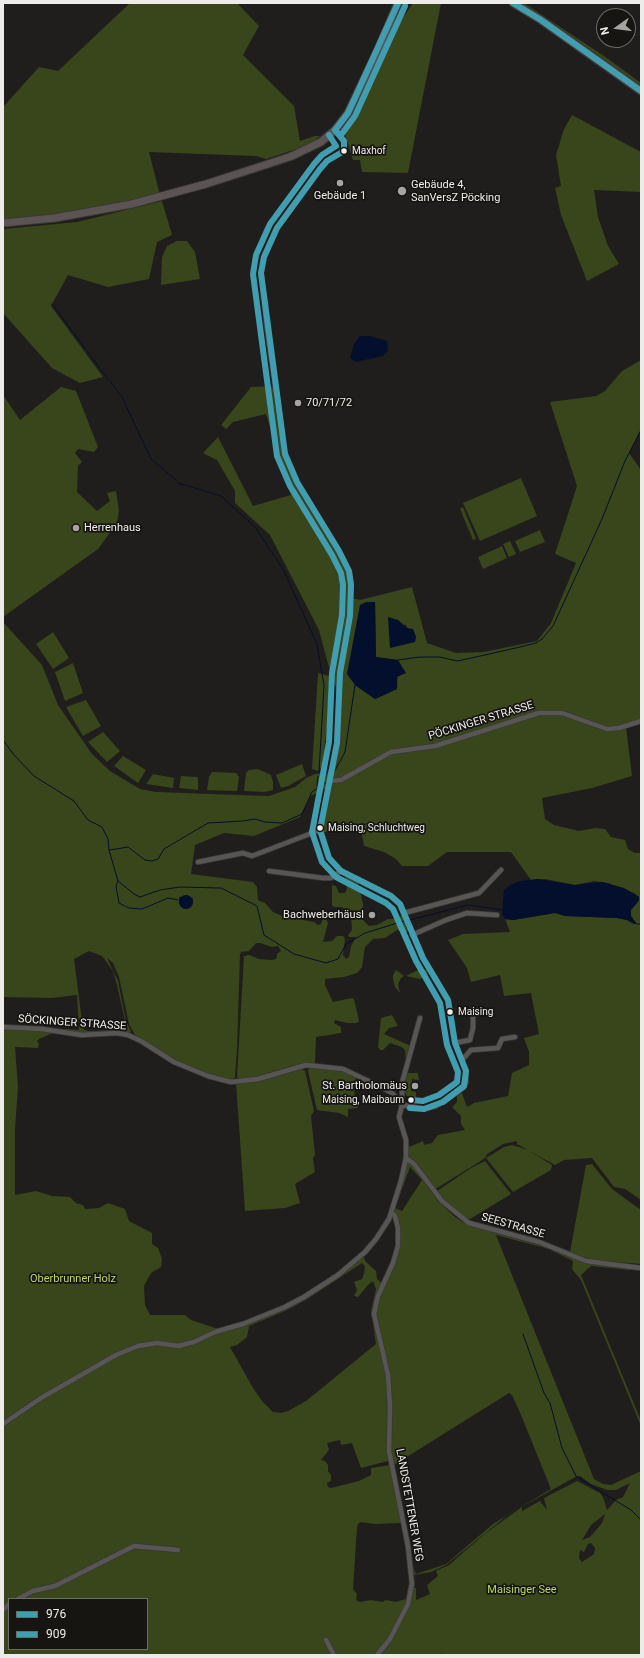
<!DOCTYPE html>
<html>
<head>
<meta charset="utf-8">
<style>
  body { margin:0 }
  #map { position:relative; width:644px; height:1658px; overflow:hidden; background:#1f1e1c; font-family:Roboto,sans-serif }
  canvas { display:block }
  .frame { position:absolute; inset:0; border:4px solid #eeeceb; pointer-events:none }
  .legend { position:absolute; left:8px; top:1598px; width:140px; height:52px; box-sizing:border-box; background:#171512; border:1px solid #6d6b69; margin:0; padding:5px 7px; list-style:none; font-size:12px; color:#eeeceb }
  .legend li { display:flex; align-items:center; gap:8px; height:20px }
  .legend b { width:20px; border:1px solid #6d6b69 }
  .north { position:absolute; left:596px; top:8px; width:40px; height:40px; box-sizing:border-box; background:#171512; border:1px solid #6d6b69; border-radius:50%; rotate:256deg; font-size:11px; font-weight:700; line-height:16px; text-align:center; color:#eeeceb }
  .north::after { content:''; display:block; margin:auto; width:14px; height:18px; background:#a6a4a3; clip-path:polygon(50% 0,100% 100%,50% 72%,0 100%) }
</style>
</head>
<body>
<div id="map">
<canvas width="644" height="1658"></canvas>
<div class="frame"></div>
<ul class="legend">
<li><b style="height:5px;background:#409eb0"></b>976</li>
<li><b style="height:5px;background:#409eb0"></b>909</li>
</ul>
<div class="north">N</div>
</div>
<script>
const ctx = document.querySelector('canvas').getContext('2d');
ctx.lineJoin = 'round';
function fillPath(path, color) { ctx.fillStyle = color; ctx.fill(path, 'evenodd'); }
const shape = rows => new Path2D(rows.map(r => 'M' + r).join(''));
function trace(path, color, width, dash) { ctx.strokeStyle = color; ctx.lineWidth = width; ctx.lineCap = dash ? 'butt' : 'round'; ctx.setLineDash(dash || []); ctx.stroke(path); }
function drawText(font, color, halo, rows, align = 'center') {
  ctx.font = font + ' Roboto,sans-serif'; ctx.lineWidth = 3.5; ctx.setLineDash([]); ctx.textBaseline = 'middle'; ctx.strokeStyle = halo; ctx.fillStyle = color; for (const [text, x, y, turn = 0] of rows) {
    ctx.save(); ctx.translate(x, y); ctx.rotate((+turn || 0) * Math.PI / 180); ctx.textAlign = isNaN(turn) ? turn : align; if (halo) ctx.strokeText(text, 0, 0); ctx.fillText(text, 0, 0); ctx.restore();
  }
}
fillPath(shape([
  [130,3,237,3,259,26,243,55,294,106,300,141,315,136,320,136,309,145,266,159,256,156,149,152,160,195,77,213,3,221,3,107,39,67,58,71],
  [413,3,441,3,408,173,362,172,360,160,353,160,345,134,397,26],
  [520,3,524,3,604,56,641,83,641,87],
  [572,115,641,152,641,192,594,190,598,217,608,246,619,264,587,281,561,215,555,188,561,186,556,155,564,129],
  [162,201,172,235,157,242,149,279,108,287,68,275,51,306,103,377,80,383,52,368,3,313,3,229,77,222],
  [177,241,187,241,195,252,200,279,161,285,162,257,167,246],
  [641,360,641,430,629,453,641,470,641,721,626,727,632,776,592,788,542,798,545,819,554,825,579,831,595,828,605,829,611,837,625,840,628,849,635,853,641,853,641,1200,625,1189,614,1187,592,1158,564,1160,555,1165,517,1144,517,1141,503,1144,486,1155,486,1157,479,1162,437,1188,434,1188,408,1158,409,1147,423,1141,424,1145,432,1143,438,1135,465,1130,461,1124,461,1116,452,1107,457,1102,457,1095,462,1093,467,1107,474,1103,508,1096,512,1073,529,1065,529,1052,524,1038,539,1034,531,993,504,996,500,975,471,982,467,968,448,940,463,934,510,932,505,919,513,920,555,913,565,916,617,918,627,920,634,924,631,916,631,910,638,902,639,897,634,893,608,883,594,881,575,885,545,879,531,880,511,852,447,852,428,866,402,866,396,859,384,852,364,846,361,830,367,823,321,833,328,787,311,796,300,817,254,836,224,833,195,845,191,874,253,882,257,887,258,900,265,903,273,912,282,916,314,922,318,925,321,924,323,917,326,919,328,923,323,942,332,941,337,936,343,936,345,939,343,955,346,959,349,957,351,946,356,937,349,937,348,935,352,930,351,913,342,907,334,907,332,905,332,885,336,886,339,893,345,893,347,889,345,877,347,876,358,882,363,904,361,918,369,926,377,925,388,919,396,919,403,915,408,932,397,930,385,938,373,939,365,947,362,967,357,973,344,977,325,979,325,985,333,1002,352,998,354,999,359,1021,357,1023,347,1023,335,1020,334,1023,341,1027,341,1033,316,1037,315,1063,291,1066,252,1078,239,1079,237,1077,244,956,249,955,259,959,273,960,277,958,277,954,281,951,278,946,272,947,260,943,256,943,249,951,241,952,240,955,237,1049,235,1077,232,1080,220,1079,175,1061,135,1035,129,1024,119,977,113,963,107,958,118,981,126,1021,131,1031,130,1033,88,1034,3,1025,79,1030,77,995,52,998,3,997,3,622,42,665,58,705,92,754,110,771,140,789,156,792,269,796,295,787,306,778,315,774,330,773,337,743,338,693,331,675,319,630,270,535,235,503,235,491,217,460,203,453,218,437,253,506,291,495,266,414,233,422,226,429,221,425,251,387,277,386,285,454,291,468,349,571,352,598,360,600,412,587,427,643,456,653,484,652,537,641,551,623,576,563,555,554,577,486,550,402,596,396,605,391,622,371],
  [375,602,376,657,398,660,397,689,375,699,355,685],
  [405,624,415,642,390,647],
  [186,896,193,898,193,903,190,907,184,909,179,903,179,897],
  [89,951,102,956,113,971,117,985,126,1025,125,1030,87,1031,83,1029,74,959],
  [61,387,76,391,98,447,94,452,78,449,75,453,82,462,78,466,77,492,97,511,110,501,107,493,116,491,119,511,117,523,98,549,3,617,3,395,20,420],
  [521,478,537,516,480,541,463,503],
  [463,507,476,539,473,540,460,509],
  [540,530,545,542,520,552,515,541],
  [510,541,516,554,509,557,503,544],
  [502,546,507,558,483,569,478,557],
  [53,632,69,658,53,669,36,644],
  [73,663,83,693,65,701,55,672],
  [318,673,329,676,327,727,322,767,318,771,312,769],
  [86,700,101,726,83,736,66,707],
  [103,732,120,751,107,762,88,742],
  [123,756,146,770,138,783,114,766],
  [302,764,306,776,288,786,281,788,276,775],
  [258,769,271,775,273,782,273,790,265,792,244,791,246,773,249,770],
  [212,772,236,773,239,777,237,791,207,790,209,777],
  [153,774,174,778,173,788,146,784],
  [181,776,198,777,198,790,179,788],
  [396,970,404,976,401,978,398,984,400,993,395,987,393,979,393,975],
  [418,970,427,970,428,975,420,979,406,976],
  [392,1015,398,1026,389,1028,384,1034,411,1046,406,1060,405,1050,402,1047,390,1043,383,1050,380,1050,378,1047,381,1018],
  [3,1029,55,1032,39,1039,37,1041,39,1044,38,1048,15,1047,18,1087,15,1129,15,1195,36,1191,52,1196,70,1197,76,1203,83,1205,85,1209,99,1208,108,1203,125,1209,129,1221,152,1233,152,1244,158,1248,162,1259,161,1267,151,1273,144,1286,145,1305,150,1315,185,1315,191,1320,224,1331,264,1318,298,1302,343,1274,363,1256,366,1262,376,1271,377,1279,382,1283,374,1304,373,1315,387,1375,389,1405,388,1461,361,1468,352,1443,341,1445,340,1440,327,1443,329,1450,321,1460,325,1461,328,1465,328,1471,331,1475,331,1481,327,1483,328,1487,331,1488,359,1481,371,1475,371,1468,390,1465,409,1554,411,1582,408,1601,413,1588,416,1588,416,1600,430,1594,427,1585,438,1576,436,1571,449,1565,486,1533,522,1507,522,1511,540,1501,547,1510,544,1498,577,1481,600,1493,603,1497,607,1510,616,1500,623,1497,630,1483,616,1490,607,1490,591,1484,580,1476,577,1476,509,1514,446,1565,431,1572,414,1575,390,1454,389,1382,375,1316,378,1298,393,1266,398,1251,400,1233,394,1208,407,1162,410,1162,439,1202,455,1217,466,1224,548,1248,586,1263,641,1270,641,1271,591,1266,581,1275,641,1421,641,1426,581,1280,572,1269,573,1261,549,1249,496,1235,594,1479,603,1484,611,1485,641,1471,641,1655,3,1655,3,1427,55,1391,105,1363,103,1361,71,1378,3,1423],
  [410,1167,422,1180,402,1211,395,1208],
  [362,1263,365,1266,364,1274,362,1279,354,1282,357,1290,354,1296,358,1297,369,1284,373,1281,376,1289,371,1311,376,1344,306,1401,288,1411,281,1413,273,1412,262,1401,253,1388,230,1347,237,1345,247,1337,249,1326,285,1311,306,1300],
  [509,1393,512,1395,521,1415,551,1489,493,1524,446,1564,416,1574,414,1570,394,1465],
  [605,1514,602,1523,590,1537,582,1540,591,1525],
  [361,1522,375,1524,401,1523,410,1577,406,1599,396,1602,386,1600,382,1602,371,1600,360,1602,356,1600,357,1594,353,1589,357,1527,358,1524],
  [591,1543,595,1548,594,1554,582,1562,579,1558,580,1550,584,1552,588,1544],
  [9,1599,147,1599,147,1649,9,1649],
  [309,1067,339,1069,356,1077,354,1091,358,1108,348,1109,348,1117,339,1113,317,1110,308,1071],
  [301,1068,305,1071,314,1111,311,1116,315,1155,313,1158,315,1172,295,1184,300,1203,285,1208,245,1211,236,1083],
  [406,1073,418,1073,419,1080,412,1079,411,1091,416,1092,416,1097,407,1096,403,1089],
  [512,1145,528,1150,552,1165,551,1170,513,1192,486,1158,504,1147],
  [485,1161,511,1194,470,1219,466,1218,444,1201,437,1191,471,1168],
  [592,1164,612,1189,641,1210,641,1264,592,1260,570,1252,586,1165]
]), '#39451a');
fillPath(shape([
  [360,336,370,336,387,341,388,351,383,356,355,362,350,358,354,344],
  [366,602,375,602,376,657,398,660,406,673,397,677,397,689,375,699,355,685,347,674,360,605],
  [388,617,398,620,407,628,413,629,416,637,415,642,390,648],
  [538,879,575,885,602,882,624,888,639,897,639,900,631,910,631,916,637,924,634,924,627,920,617,918,565,916,555,913,513,920,505,919,502,914,504,890,512,884,520,881],
  '179 902a7 7 0 1 1 14 0a7 7 0 1 1-14 0Z'
]), '#030f2c');
trace(shape([
  [52,304,108,379],
  [110,381,122,397,151,459,176,480],
  [178,483,221,496,255,527,283,569,317,644,324,685,319,772],
  [398,660,420,657,440,657,457,661,467,659,520,647,536,643,542,639,553,626,602,519,625,461,641,430],
  [3,740,14,755,34,776,74,801,88,820,102,827,108,839,109,850,118,881,134,894,140,897,160,890,180,887,221,888,257,906,264,935,294,954,326,963,338,959,346,944,365,933,404,921],
  [333,774,345,752,355,685],
  [317,787,318,776],
  [110,850,128,847,145,860,152,861,158,859,164,849,208,823,243,821,255,819,265,822,282,823,302,814,312,792,327,782],
  [118,881,116,886,119,903,129,908,142,909,168,898,178,900],
  [410,920,468,905,503,910],
  [637,924,641,924],
  [523,1334,544,1393,550,1403,562,1448,576,1476],
  [577,1477,631,1510,641,1520],
  [441,1654,441,1655],
  [639,1655,641,1654]
]), '#030f2c', 1);
const street = shape([
  [335,130,344,141,344,151,327,161,320,169,277,228,264,257,261,273,267,328,285,454,297,482,339,551,349,571,351,585,350,616,340,673,337,743,320,830,329,858,341,871,391,896,400,904,423,958,448,1000,455,1043,466,1071,466,1082,463,1088,436,1106,424,1109,402,1105],
  [329,781,341,780,391,752,435,746,539,713,562,713,607,729,619,728,641,721],
  [198,862,243,853,252,856,320,830],
  [269,871,323,878,331,878,341,871],
  [404,913,479,893,501,870],
  [412,935,446,920,467,913,497,915],
  [3,1027,42,1029,82,1035,117,1033,128,1035,141,1041,174,1062,208,1076,231,1082,258,1079,306,1065,343,1069,381,1087,392,1093,402,1105],
  [455,1043,470,1040,473,1028,473,1009],
  [462,1060,471,1050,498,1048,502,1039,515,1037],
  [406,1158,414,1164,442,1201,469,1223,539,1242,586,1261,641,1268],
  [3,1424,41,1398,116,1355,138,1346,157,1343,178,1346,194,1342,215,1332,243,1324,285,1307,304,1297,338,1275,365,1252,376,1239,389,1219,401,1181,406,1158,406,1140,399,1117,402,1105,402,1083,420,1018],
  [18,1599,33,1591,55,1586,134,1546,178,1550],
  [3,1610,9,1604],
  [326,1640,334,1655],
  [377,1655,390,1639,408,1604,412,1584,408,1546,389,1451,390,1406,388,1375,374,1314,378,1296,393,1263,398,1246,398,1228,395,1216,392,1213]
]);
const primary = shape([
  [513,3,541,20,641,91],
  [3,223,55,218,132,204,206,184,268,164,292,156,321,142,335,130,348,113,377,52,398,3]
]);
trace(street, '#3a3937', 6);
trace(primary, '#3a3937', 9);
trace(street, '#575655', 4.5);
trace(primary, '#5c5454', 7);
trace(shape([
  [513,3,541,20,641,91],
  [335,130,344,141,344,151,327,161,320,169,277,228,264,257,261,273,285,454,297,482,339,551,349,571,351,585,350,616,340,673,337,743,320,830,329,858,341,871,391,896,400,904,423,958,448,1000,455,1043,466,1071,464,1086,443,1102,424,1109,410,1108],
  [335,130,348,113,398,3]
]), '#409eb0', 6);
trace(shape([
  [329,135,336,146,322,155,314,164,270,224,256,255,253,274,277,456,290,486,332,555,341,573,343,585,342,615,332,673,329,742,312,832,322,862,336,877,386,903,393,909,416,961,440,1003,447,1045,458,1072,457,1082,439,1095,423,1101,411,1100],
  [341,135,355,116,405,6]
]), '#409eb0', 6);
for (const [x, y, r, color] of [
  [344,151,3.5,"#eeeceb"],
  [340,183,4,"#a6a4a3"],
  [402,191,5,"#a6a4a3"],
  [298,403,4,"#a6a4a3"],
  [76,528,4,"#a6a4a3"],
  [320,828,3.5,"#eeeceb"],
  [372,915,4,"#a6a4a3"],
  [450,1012,3.5,"#eeeceb"],
  [415,1086,4,"#a6a4a3"],
  [411,1100,3.5,"#eeeceb"]
]) { const dot = new Path2D(); dot.arc(x, y, r, 0, 2 * Math.PI); ctx.fillStyle = color; ctx.fill(dot); trace(dot, '#171512', 1.5); }
drawText('10px', '#eeeceb', '#171512', [
  ["Maxhof",352,151],
  ["Maising, Schluchtweg",328,828],
  ["Maising",458,1012],
  ["Maising, Maibaum",404,1100,"right"]
], 'left');
drawText('11px', '#eeeceb', '#171512', [
  ["Gebäude 4,",411,185],
  ["SanVersZ Pöcking",411,198],
  ["Gebäude 1",340,196,"center"],
  ["70/71/72",306,403],
  ["Herrenhaus",84,528],
  ["Bachweberhäusl",364,915,"right"],
  ["St. Bartholomäus",407,1086,"right"]
], 'left');
drawText('11px', '#eeeceb', '#171512', [
  ["PÖCKINGER STRASSE",481,721,-17],
  ["SÖCKINGER STRASSE",72,1023,4],
  ["SEESTRASSE",513,1226,16],
  ["LANDSTETTENER WEG",409,1505,80]
]);
drawText('11px', '#b6d968', '#171512', [
  ["Oberbrunner Holz",73,1279],
  ["Maisinger See",522,1590]
]);
</script>
</body>
</html>
